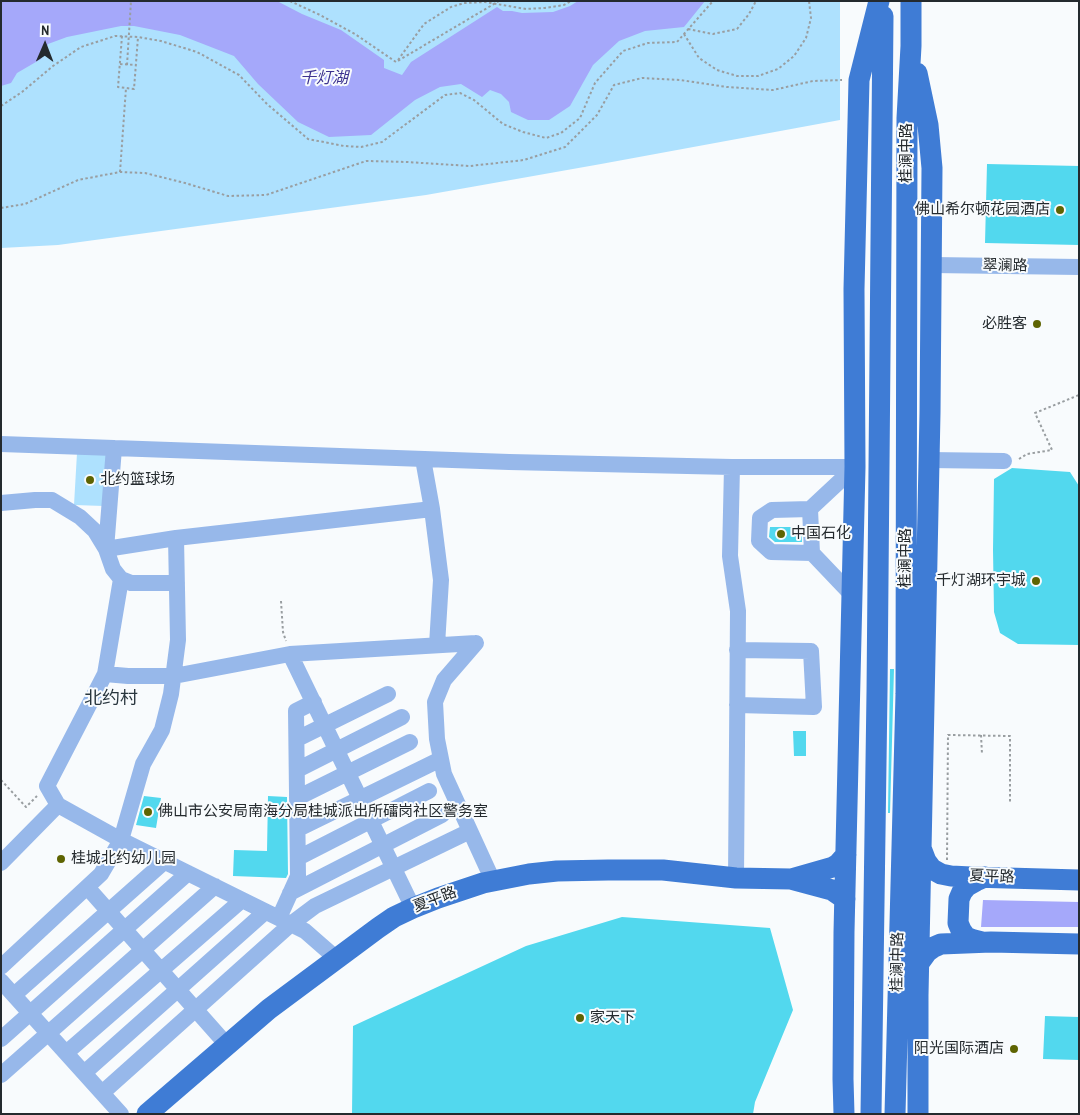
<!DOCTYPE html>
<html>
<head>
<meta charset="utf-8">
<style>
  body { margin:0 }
  #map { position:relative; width:1080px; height:1115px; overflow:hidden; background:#f8fbfd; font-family:"Archivo Narrow",sans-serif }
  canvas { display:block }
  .frame { position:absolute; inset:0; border:2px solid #242a2e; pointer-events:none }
  .north { position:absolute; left:20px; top:20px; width:50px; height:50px; -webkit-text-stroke:4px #f8fbfd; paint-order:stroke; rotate:1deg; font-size:14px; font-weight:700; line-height:20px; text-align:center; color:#242a2e }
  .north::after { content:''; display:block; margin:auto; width:18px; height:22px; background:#242a2e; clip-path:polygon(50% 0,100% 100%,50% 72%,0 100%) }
</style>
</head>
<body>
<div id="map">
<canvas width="1080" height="1115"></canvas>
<div class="frame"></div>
<div class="north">N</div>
</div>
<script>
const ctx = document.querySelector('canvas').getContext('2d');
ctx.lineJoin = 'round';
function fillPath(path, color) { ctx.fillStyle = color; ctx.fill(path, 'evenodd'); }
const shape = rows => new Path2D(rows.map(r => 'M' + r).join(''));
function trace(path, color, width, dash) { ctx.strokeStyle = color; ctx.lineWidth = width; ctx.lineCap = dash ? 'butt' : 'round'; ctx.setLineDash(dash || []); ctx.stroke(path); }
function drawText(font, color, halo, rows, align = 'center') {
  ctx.font = font + ' "Archivo Narrow","Noto Sans SC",sans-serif'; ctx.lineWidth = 4; ctx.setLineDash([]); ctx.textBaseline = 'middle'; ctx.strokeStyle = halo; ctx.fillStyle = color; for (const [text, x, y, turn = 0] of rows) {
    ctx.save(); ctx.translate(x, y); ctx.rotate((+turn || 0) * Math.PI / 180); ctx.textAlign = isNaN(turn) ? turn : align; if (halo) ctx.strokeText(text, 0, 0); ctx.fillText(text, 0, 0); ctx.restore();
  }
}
fillPath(shape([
  [1,1,840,1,840,120,601,164,426,195,58,245,1,248],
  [77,453,107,455,104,506,74,505]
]), '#aee1fe');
fillPath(shape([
  [1,1,277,1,302,14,341,30,384,60,384,68,402,75,411,62,497,7,503,11,512,11,522,13,553,12,570,6,578,1,705,1,684,27,645,31,619,41,593,65,570,106,549,120,528,120,511,112,509,102,501,94,490,90,482,97,461,84,440,87,415,100,371,135,329,137,298,122,258,84,234,56,180,35,134,26,121,26,67,37,48,44,41,59,17,73,11,83,1,86],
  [983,900,1079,902,1079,927,981,927]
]), '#a5a8fa');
fillPath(shape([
  [987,164,1079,166,1079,245,985,243],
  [1012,468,1070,472,1079,486,1079,645,1018,644,1000,633,994,612,993,550,994,479],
  [770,527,801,527,802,542,775,542,769,537],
  [890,669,894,669,890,813,888,813],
  [793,731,806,731,806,756,794,756],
  [144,796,161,798,156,828,136,825],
  [268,796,287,797,288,874,286,878,233,876,234,850,267,851],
  [622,917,770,928,793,1010,755,1102,753,1114,352,1114,353,1026,526,946],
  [1045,1016,1079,1017,1079,1060,1043,1059]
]), '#52d8ee');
trace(shape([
  [290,1,320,15,355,34,396,62,499,1],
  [688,29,713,34,737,29,749,14,756,1],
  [684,34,699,58,717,70,737,76,758,76,778,69,794,56,806,38,811,18,809,1],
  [122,36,118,87,134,89,138,37],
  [398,60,424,24,451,7,464,3,485,2,526,9,545,8,564,5,571,1],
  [120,64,136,65],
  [127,65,131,1],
  [1,106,22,92,53,66,81,47,115,36,138,37,161,41,197,52,239,75,267,104,308,139,344,146,361,147,382,142,445,95,460,93,474,100,503,124,523,132,546,138,561,133,580,118,595,83,623,51,648,43,677,42,713,1],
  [120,172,126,88],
  [1,208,25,204,78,180,120,172,145,173,185,183,228,196,266,195,366,161,407,162,470,166,524,160,565,147,597,115,614,85,642,78,680,80,727,87,773,90,813,81,842,80],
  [1019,459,1027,454,1052,450,1035,413,1079,395],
  [281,601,283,632,286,641],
  [981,735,982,754],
  [1,780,26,807,37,796],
  [947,860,948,735,1010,736,1010,804]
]), '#999ea1', 2, [2.5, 2.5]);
trace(shape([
  [932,265,1079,267],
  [1,444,509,462,732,467,855,467],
  [114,448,106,549,176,538,432,509],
  [423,459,432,509,441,580,437,645],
  [929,460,1004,461],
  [732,467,730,556,738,611,736,878],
  [1,503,35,500,52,500,80,517,95,531,106,549,113,569,121,579,131,583,177,583],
  [810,509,772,510,760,518,759,541,771,552,812,553],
  [852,595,812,553,810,509,855,467],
  [476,643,444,680,435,702,437,739,444,774,493,881],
  [290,654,413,908],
  [105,674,128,676,174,676,290,654,476,643],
  [737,705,814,707,811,651,737,650],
  [297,739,388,694],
  [297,770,402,717],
  [297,798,410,742],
  [58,805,47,786,105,674,121,579],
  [298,829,441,759],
  [298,858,429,791],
  [1,863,58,805,121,840,305,931,337,959],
  [87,887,227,1045],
  [290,893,442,815],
  [279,918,298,876,296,711,314,702],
  [1,967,101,874,121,840,143,764,162,730,171,694,178,640,176,538],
  [1,981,121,1114],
  [14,995,164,862],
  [1,1039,188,873],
  [66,1053,242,900],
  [84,1073,265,912],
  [1,1075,215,886],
  [102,1093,291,924,315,906,470,831]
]), '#97b8ea', 16);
trace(shape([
  [917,73,928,125,932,168,930,413,918,995,918,1114],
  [921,848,926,861,932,869,941,874,951,876,971,877,1079,880],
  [791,879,833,867,838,864,846,855],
  [982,942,974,940,966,937,961,930,958,923,959,899,962,892,967,886,976,881,985,877],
  [919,963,927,952,934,947,941,944,991,942,1079,944],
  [147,1114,269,1009,378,928,394,917,413,908,438,898,483,883,529,874,557,871,608,870,663,870,736,878,791,879,832,890,845,899],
  [844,1114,843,1079,844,932,855,467,854,289,859,80,879,1],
  [871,1114,877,692,883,16],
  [895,1114,906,694,907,118,911,46,911,1]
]), '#3f7cd5', 21);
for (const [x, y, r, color] of [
  [1060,210,5,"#5e6402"],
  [1037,324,5,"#5e6402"],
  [90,480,5,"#5e6402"],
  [781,534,5,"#5e6402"],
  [1036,581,5,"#5e6402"],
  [148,812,5,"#5e6402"],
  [61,859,5,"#5e6402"],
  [580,1018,5,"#5e6402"],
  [1014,1049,5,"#5e6402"]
]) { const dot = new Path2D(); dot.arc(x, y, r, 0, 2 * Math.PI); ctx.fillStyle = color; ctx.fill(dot); trace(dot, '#f8fbfd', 2); }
drawText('15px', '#242a2e', '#f8fbfd', [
  ["桂澜中路",907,153,-90],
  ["翠澜路",1005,266,1],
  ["桂澜中路",906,558,-90],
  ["夏平路",992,877,2],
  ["夏平路",435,900,-21],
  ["桂澜中路",898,962,-89]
]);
drawText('15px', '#242a2e', '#f8fbfd', [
  ["佛山希尔顿花园酒店",1050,210,"right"],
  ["必胜客",1027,324,"right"],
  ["北约篮球场",100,480],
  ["中国石化",791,534],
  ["千灯湖环宇城",1026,581,"right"],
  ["佛山市公安局南海分局桂城派出所礌岗社区警务室",158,812],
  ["桂城北约幼儿园",71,859],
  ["家天下",590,1018],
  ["阳光国际酒店",1004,1049,"right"]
], 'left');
drawText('italic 16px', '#3c328f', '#f8fbfd', [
  ["千灯湖",324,79]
]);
drawText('18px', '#29363e', '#f8fbfd', [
  ["北约村",111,699]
]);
</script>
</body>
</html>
